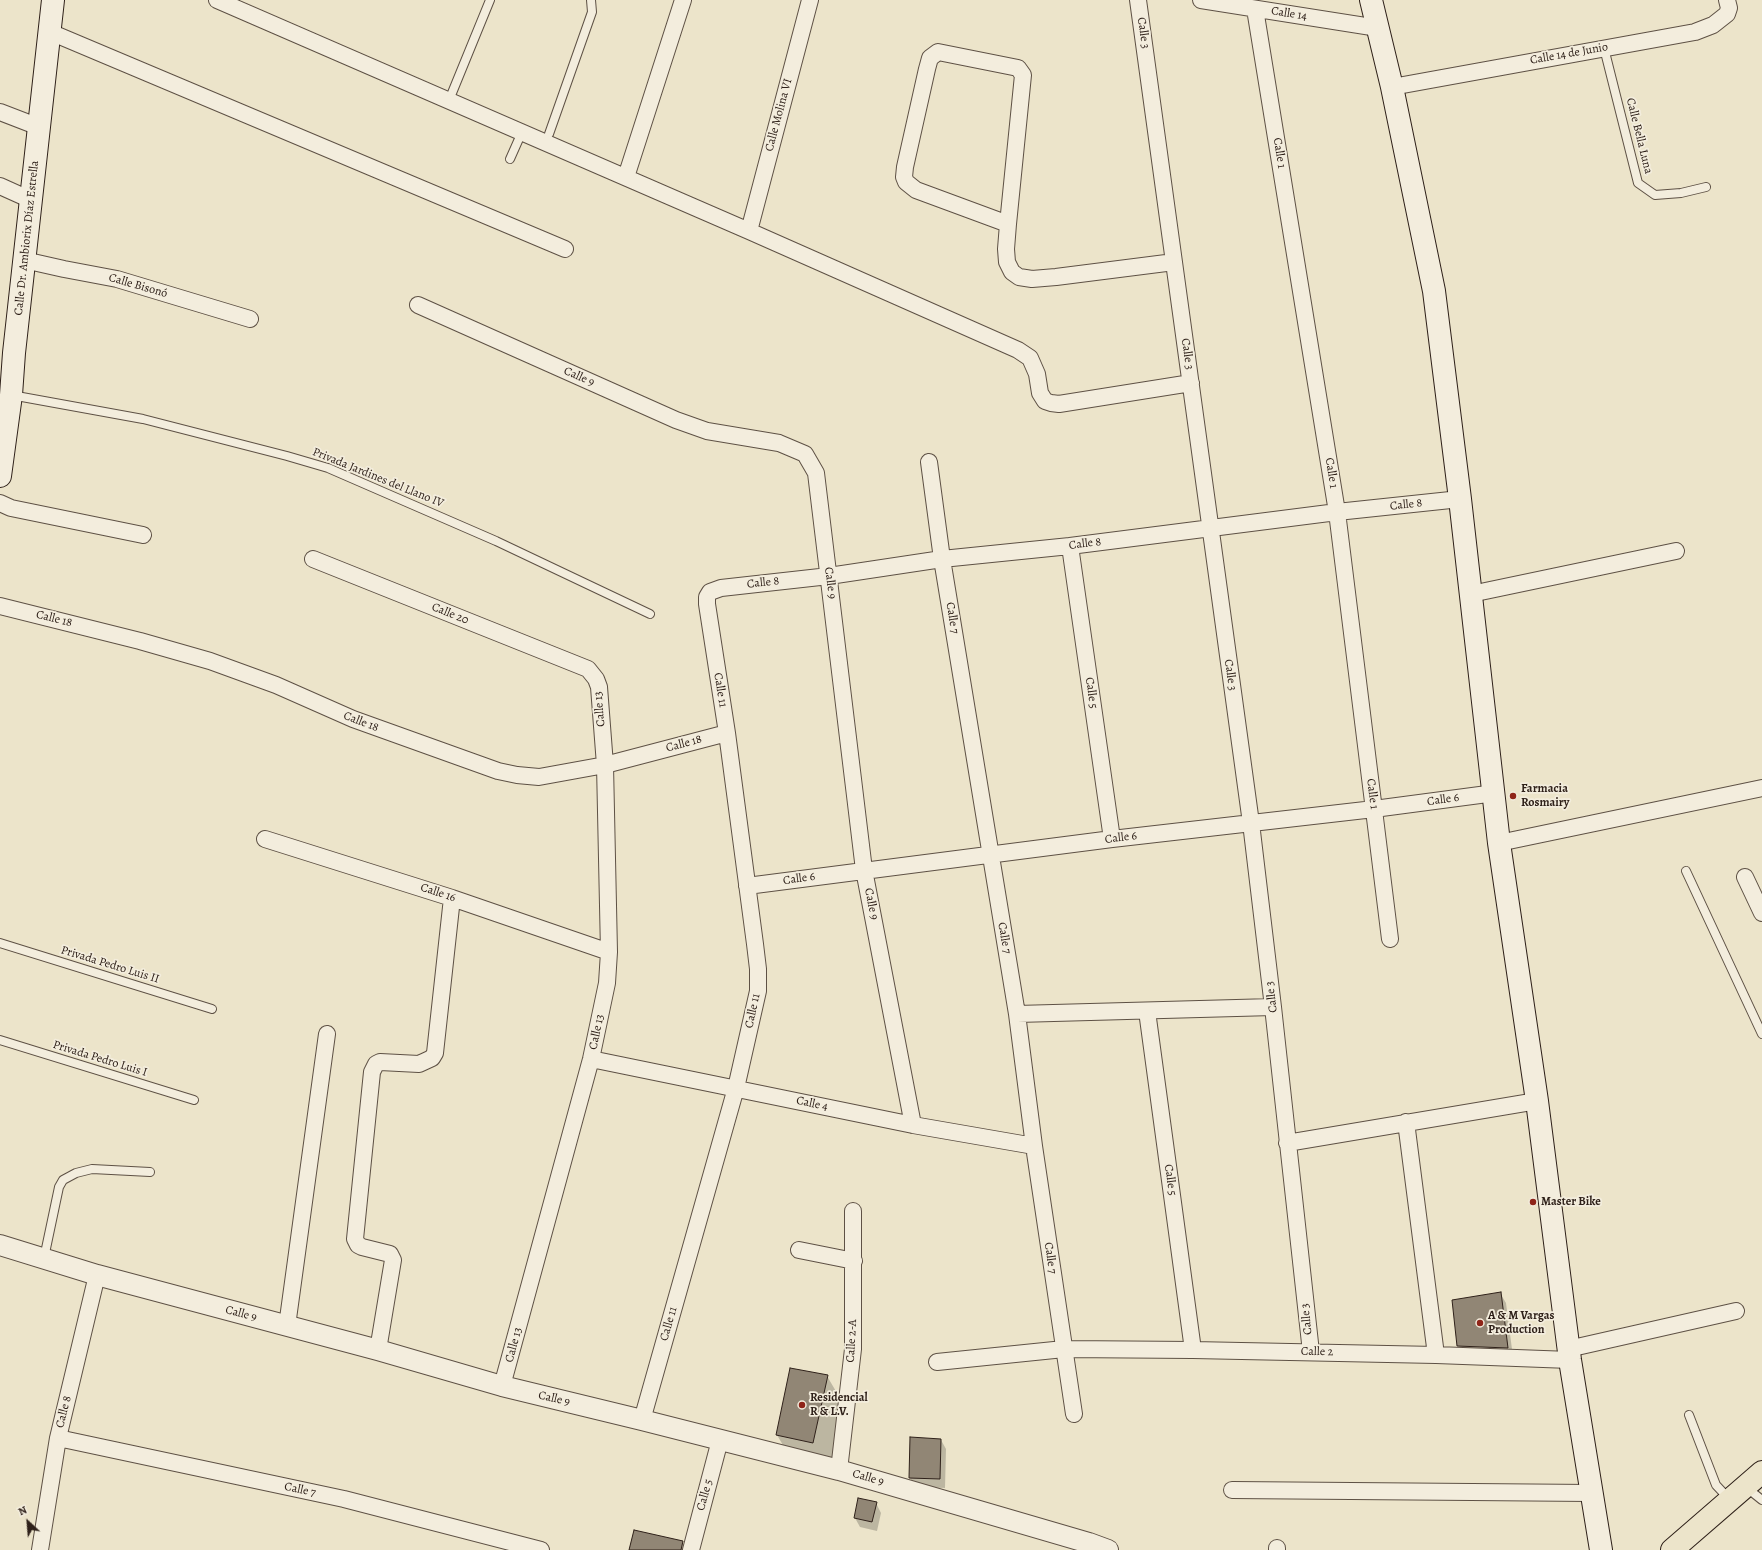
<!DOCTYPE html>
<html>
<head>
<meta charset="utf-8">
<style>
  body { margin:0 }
  #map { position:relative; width:1762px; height:1550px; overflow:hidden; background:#ece4ca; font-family:Alegreya,serif }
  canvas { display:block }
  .north { position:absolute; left:8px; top:1502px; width:40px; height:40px; -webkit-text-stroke:3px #f3eddd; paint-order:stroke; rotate:334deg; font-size:11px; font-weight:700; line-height:16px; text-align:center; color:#2e2019 }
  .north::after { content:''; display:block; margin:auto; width:14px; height:18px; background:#2e2019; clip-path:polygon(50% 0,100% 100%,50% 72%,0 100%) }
</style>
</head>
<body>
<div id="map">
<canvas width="1762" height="1550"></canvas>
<div class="north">N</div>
</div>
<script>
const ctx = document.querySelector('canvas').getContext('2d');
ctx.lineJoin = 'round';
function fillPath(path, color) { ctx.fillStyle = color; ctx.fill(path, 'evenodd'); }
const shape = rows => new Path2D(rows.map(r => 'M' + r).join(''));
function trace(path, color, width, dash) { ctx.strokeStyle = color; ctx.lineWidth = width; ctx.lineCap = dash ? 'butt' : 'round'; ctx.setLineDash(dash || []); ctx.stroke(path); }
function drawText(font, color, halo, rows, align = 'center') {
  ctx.font = font + ' Alegreya,serif'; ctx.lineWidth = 3.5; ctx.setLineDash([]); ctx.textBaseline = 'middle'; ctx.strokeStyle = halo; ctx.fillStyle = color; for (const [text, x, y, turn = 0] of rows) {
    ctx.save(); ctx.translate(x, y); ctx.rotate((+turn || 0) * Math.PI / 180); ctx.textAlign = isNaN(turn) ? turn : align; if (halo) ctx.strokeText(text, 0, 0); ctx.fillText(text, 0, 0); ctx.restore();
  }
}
fillPath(shape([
  [1500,1293,1506,1303,1513,1357,1463,1355,1458,1346],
  [827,1376,844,1405,830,1471,794,1464,777,1435],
  [941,1440,946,1449,945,1488,915,1487,910,1478],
  [876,1503,881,1513,877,1531,860,1527,855,1518],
  [682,1542,687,1550,630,1550]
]), '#0003');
const building = shape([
  [1501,1292,1508,1348,1457,1346,1452,1300,1501,1292],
  [790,1368,828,1375,813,1443,776,1435,790,1368],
  [910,1437,941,1439,940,1479,909,1478,910,1437],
  [858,1498,877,1502,872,1522,854,1518,858,1498],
  [634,1530,683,1541,681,1550,629,1550,634,1530]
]);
fillPath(building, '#918675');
trace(building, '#2e2019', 1);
const service = shape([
  [1604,48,1638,183,1655,195,1681,193,1706,187],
  [452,93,490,0],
  [549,134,592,12,591,0],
  [510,159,522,132],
  [11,395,143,419,287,456,328,468,496,541,650,614],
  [1686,871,1762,1034],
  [0,943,212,1009],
  [0,1040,194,1100],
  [44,1258,59,1187,63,1180,76,1173,92,1169,150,1172],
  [1689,1415,1716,1485,1730,1500],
  [1747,1488,1762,1500]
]);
const minor = shape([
  [217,0,749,231,1018,350,1030,358,1037,374,1040,393,1045,401,1051,403,1059,404,1191,383],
  [1138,0,1251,823,1273,1007,1311,1352],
  [1201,0,1378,28],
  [1255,9,1337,512,1390,939],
  [50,32,565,249],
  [1392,87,1695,32,1713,25,1727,14,1729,8,1727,0],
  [0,112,39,127],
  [626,177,683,0],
  [0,186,31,200],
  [1008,224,916,190,906,182,904,177,905,167,927,69,930,58,938,52,1018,68,1023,75,1008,224,1006,249,1007,262,1012,272,1019,277,1032,279,1056,277,1174,262],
  [749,231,810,0],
  [24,260,64,269,117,279,250,319],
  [418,305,676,420,707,431,779,443,805,454,816,473,864,870,913,1125],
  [929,462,942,559,1017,1014,1034,1146,1074,1414],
  [0,503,11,508,143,535],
  [1070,546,1112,839],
  [313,559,588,669,596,679,599,687,605,765,609,952,607,983,591,1059,502,1386],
  [1471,594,1676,551],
  [0,606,140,641,210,661,276,685,353,719,498,771,517,775,539,777,605,765,727,733],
  [265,839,452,898,609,952],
  [1499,843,1762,788],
  [1745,877,1762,913],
  [747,886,1112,839,1374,809,1495,793],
  [1147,1011,1193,1350],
  [1017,1014,1273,1007],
  [591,1059,913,1125,1034,1146],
  [1406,1122,1436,1355],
  [1287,1143,1537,1101],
  [799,1250,854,1261],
  [287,1326,327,1034],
  [1568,1349,1736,1311],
  [378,1350,393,1260,390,1254,362,1247,358,1245,355,1239,372,1072,376,1064,380,1062,419,1064,432,1058,435,1053,452,898],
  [937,1362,1064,1349,1193,1350,1436,1355,1570,1360],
  [642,1420,736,1088,758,991,758,969,755,944,727,733,707,604,707,597,710,592,721,588,829,576,942,559,1070,546,1337,512,1460,499],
  [58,1438,344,1499,541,1550],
  [839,1470,853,1349,853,1211],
  [1232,1490,1591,1493],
  [1277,1548,1277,1550],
  [40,1550,58,1438,97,1275],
  [691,1550,720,1440]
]);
const tertiary = shape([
  [0,1245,97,1275,378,1350,502,1386,642,1420,839,1470,1089,1543,1108,1550]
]);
const secondary = shape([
  [1371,0,1392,87,1434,291,1460,499,1499,843,1537,1101,1570,1360,1601,1550],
  [0,476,11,395,14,353,53,0]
]);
const primary = shape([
  [1672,1550,1762,1472]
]);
trace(service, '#5e5145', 10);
trace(minor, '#5e5145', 18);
trace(tertiary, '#5e5145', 22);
trace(secondary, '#2e2019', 24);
trace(primary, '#2e2019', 24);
trace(service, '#f3eddd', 8);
trace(minor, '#f3eddd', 16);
trace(tertiary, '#f3eddd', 20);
trace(secondary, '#f3eddd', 22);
trace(primary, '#ece4ca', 22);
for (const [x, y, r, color] of [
  [1513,796,4,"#8f2418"],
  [1533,1202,4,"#8f2418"],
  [1480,1323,4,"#8f2418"],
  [802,1405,4,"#8f2418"]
]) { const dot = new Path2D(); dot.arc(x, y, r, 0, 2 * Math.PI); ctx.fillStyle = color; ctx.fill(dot); trace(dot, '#f3eddd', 1.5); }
drawText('12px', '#2e2019', '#f3eddd', [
  ["Calle 14",1289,14,9],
  ["Calle 3",1143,33,82],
  ["Calle 14 de Junio",1569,54,-10],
  ["Calle Molina VI",779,115,-75],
  ["Calle Bella Luna",1639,136,76],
  ["Calle 1",1279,153,81],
  ["Calle Dr. Ambiorix Díaz Estrella",27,238,-84],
  ["Calle Bisonó",138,286,16],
  ["Calle 3",1187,354,82],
  ["Calle 9",579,377,24],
  ["Calle 1",1331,473,81],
  ["Privada Jardines del Llano IV",378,478,22],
  ["Calle 8",1406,505,-6],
  ["Calle 8",1085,544,-7],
  ["Calle 8",763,583,-6],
  ["Calle 9",830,583,83],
  ["Calle 20",450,614,22],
  ["Calle 7",952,618,81],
  ["Calle 18",54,619,14],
  ["Calle 3",1230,675,82],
  ["Calle 11",720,690,81],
  ["Calle 5",1091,693,82],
  ["Calle 13",600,709,-95],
  ["Calle 18",361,722,21],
  ["Calle 18",684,744,-15],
  ["Calle 1",1372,794,83],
  ["Calle 6",1443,800,-8],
  ["Calle 6",1121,838,-7],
  ["Calle 6",799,879,-8],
  ["Calle 16",438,893,18],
  ["Calle 9",871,904,79],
  ["Calle 7",1004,938,80],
  ["Privada Pedro Luis II",110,965,17],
  ["Calle 3",1272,997,-97],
  ["Calle 11",753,1011,-78],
  ["Calle 13",597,1032,-78],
  ["Privada Pedro Luis I",100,1059,17],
  ["Calle 4",812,1104,12],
  ["Calle 5",1170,1180,82],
  ["Calle 7",1050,1258,82],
  ["Calle 9",241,1314,15],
  ["Calle 3",1307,1319,-96],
  ["Calle 11",669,1324,-74],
  ["Calle 2-A",852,1341,-87],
  ["Calle 13",514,1345,-75],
  ["Calle 2",1317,1352,1],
  ["Calle 9",554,1399,13],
  ["Calle 8",64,1412,-76],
  ["Calle 9",868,1478,16],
  ["Calle 7",300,1490,12],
  ["Calle 5",705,1495,-75]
]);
drawText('bold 12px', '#2e2019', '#f3eddd', [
  ["Farmacia",1521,789],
  ["Rosmairy",1521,803],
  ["Master Bike",1541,1202],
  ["A & M Vargas",1488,1316],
  ["Production",1488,1330],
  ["Residencial",810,1398],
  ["R & L.V.",810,1412]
], 'left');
</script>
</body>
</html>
